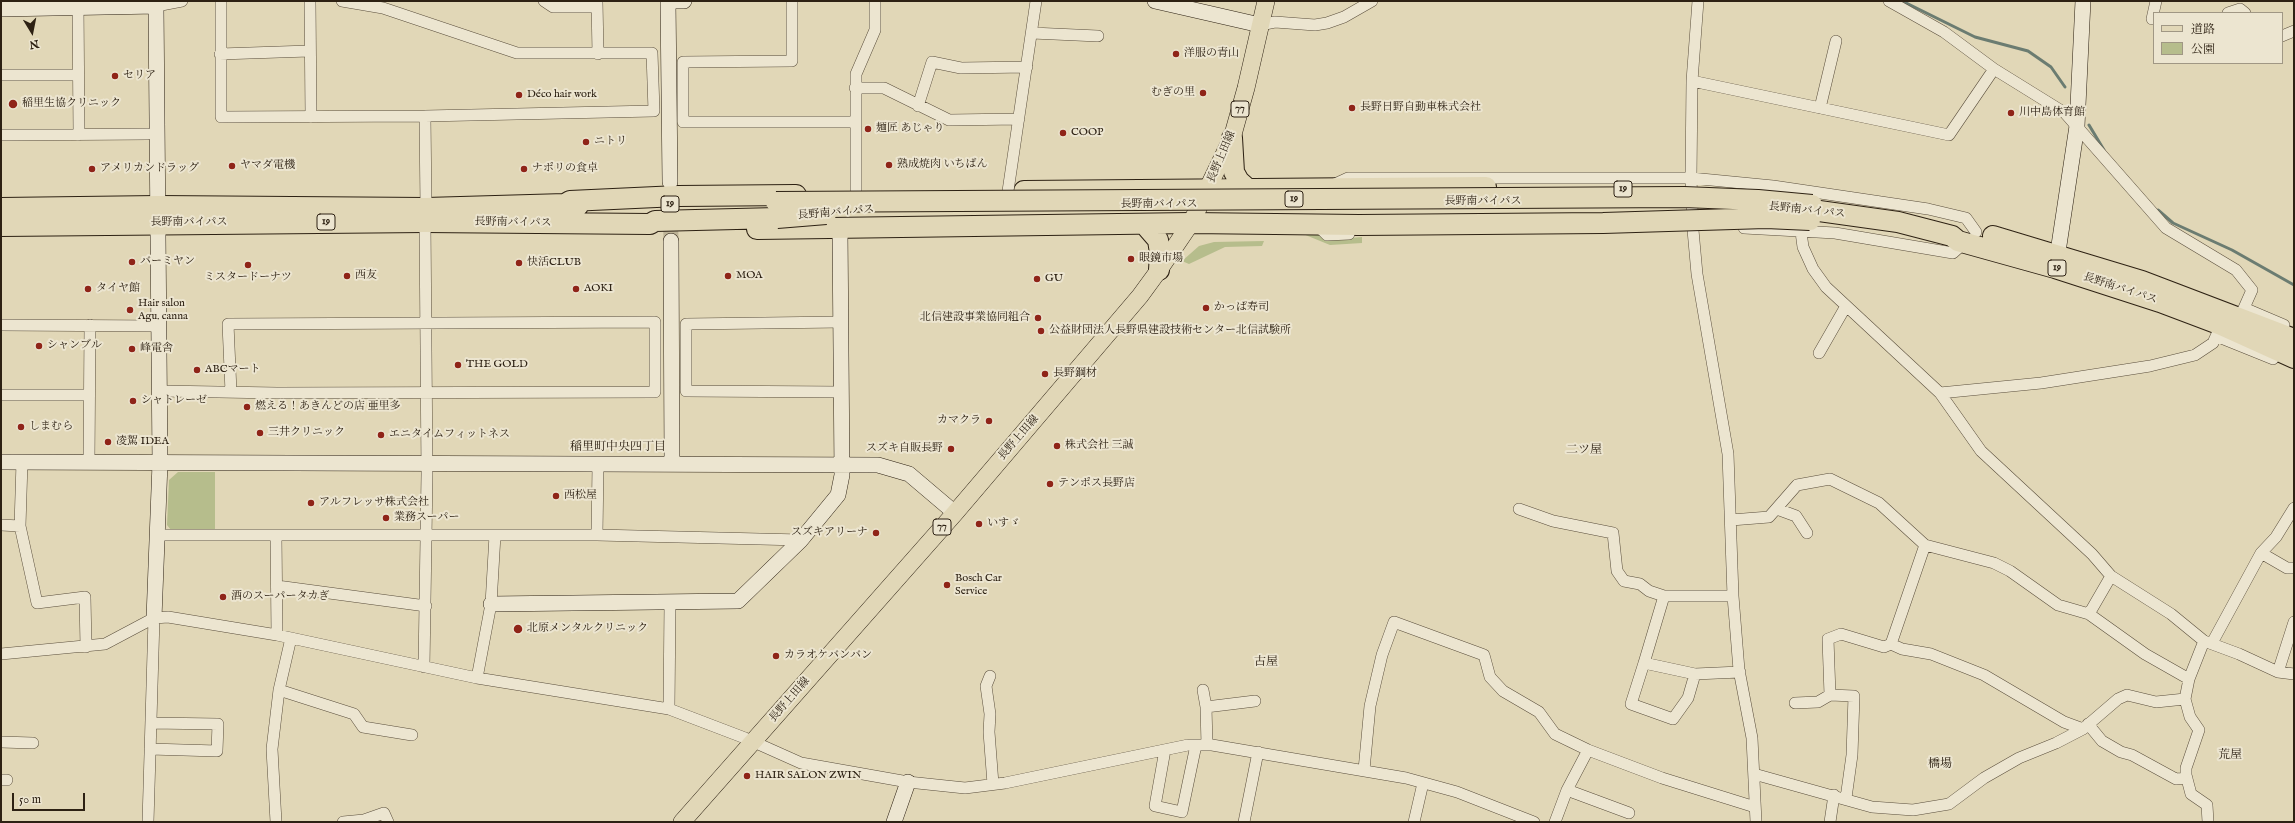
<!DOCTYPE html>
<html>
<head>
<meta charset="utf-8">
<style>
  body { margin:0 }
  #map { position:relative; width:2295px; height:823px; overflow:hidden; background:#e1d7b7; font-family:"IM FELL English","Noto Serif JP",serif }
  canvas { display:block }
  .frame { position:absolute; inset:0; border:2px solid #2d2113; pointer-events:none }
  .legend { position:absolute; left:2153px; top:12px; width:130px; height:52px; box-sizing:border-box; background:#ece5d0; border:1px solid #a09784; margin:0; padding:5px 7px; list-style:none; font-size:12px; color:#2d2113 }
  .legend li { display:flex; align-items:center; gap:8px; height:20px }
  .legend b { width:20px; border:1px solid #a09784 }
  .north { position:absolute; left:12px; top:12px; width:40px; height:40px; -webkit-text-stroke:3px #ece5d0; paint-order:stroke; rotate:170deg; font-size:11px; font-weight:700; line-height:16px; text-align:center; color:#2d2113 }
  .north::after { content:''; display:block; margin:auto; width:14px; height:18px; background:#2d2113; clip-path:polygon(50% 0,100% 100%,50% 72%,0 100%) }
  .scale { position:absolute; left:12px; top:793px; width:73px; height:18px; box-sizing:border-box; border:2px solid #2d2113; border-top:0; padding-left:5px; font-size:12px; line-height:14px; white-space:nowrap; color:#2d2113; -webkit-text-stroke:3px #ece5d0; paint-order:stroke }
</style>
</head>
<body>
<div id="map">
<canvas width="2295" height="823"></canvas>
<div class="frame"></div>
<ul class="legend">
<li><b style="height:5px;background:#e1d7b7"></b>道路</li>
<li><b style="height:11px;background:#b6bd8c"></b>公園</li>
</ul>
<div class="north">N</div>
<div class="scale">50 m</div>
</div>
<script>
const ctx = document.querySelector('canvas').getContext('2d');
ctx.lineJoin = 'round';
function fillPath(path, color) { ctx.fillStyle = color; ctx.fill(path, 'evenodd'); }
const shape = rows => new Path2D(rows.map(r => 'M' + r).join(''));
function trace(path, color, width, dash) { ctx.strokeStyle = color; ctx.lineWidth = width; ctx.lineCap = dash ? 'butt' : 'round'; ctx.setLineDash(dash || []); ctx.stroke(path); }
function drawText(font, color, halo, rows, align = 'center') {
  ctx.font = font + ' "IM FELL English","Noto Serif JP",serif'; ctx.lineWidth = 4; ctx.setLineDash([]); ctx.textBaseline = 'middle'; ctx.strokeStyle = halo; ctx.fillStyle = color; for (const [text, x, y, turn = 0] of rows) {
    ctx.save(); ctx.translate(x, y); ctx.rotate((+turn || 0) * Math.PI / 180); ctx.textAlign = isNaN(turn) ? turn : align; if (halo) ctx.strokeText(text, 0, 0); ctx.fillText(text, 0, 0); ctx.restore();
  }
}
fillPath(shape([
  [1302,228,1315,232,1327,240,1362,237,1362,243,1330,245,1303,234],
  [1264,241,1262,246,1225,247,1189,264,1182,261,1199,246,1214,242],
  [178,472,215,472,215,530,171,530,167,525,169,480]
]), '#b6bd8c');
trace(shape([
  [1902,1,1975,37,2028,51,2051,67,2065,87],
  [2089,125,2104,150],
  [2158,210,2173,223,2232,250,2294,285]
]), '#6b7c71', 3);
trace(shape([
  [670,185,671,241]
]), '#bdb396', 15, [15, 8]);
const street = shape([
  [221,1,221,117,425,116,654,111,652,53,517,53,383,8,342,1],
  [310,1,311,117],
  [544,1,553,7,597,7],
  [597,1,598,54],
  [792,1,792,61,683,62,683,122,856,122],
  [1698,1,1692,81,1691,178,1693,230,1697,274,1728,454,1733,596,1739,670,1752,738,1756,822],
  [1889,1,1944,32,1994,69],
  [78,2,79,135],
  [156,6,182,1],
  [2228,13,2240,9,2245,13],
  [2154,19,2152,19,2156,1],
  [1260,25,1275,22,1315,25,1327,23,1344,17,1372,1],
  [1032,33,1098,36],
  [2282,36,2294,31],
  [220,54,309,51],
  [1,75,78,75],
  [1692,81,1949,135,1994,69,2065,113,2166,228,2236,270,2252,290,2244,308],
  [855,88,884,88,949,120,1019,119],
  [918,106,932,62,961,68,1027,67],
  [1820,108,1836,41],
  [425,116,426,208],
  [1,135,148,134],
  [1335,184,1348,178,1691,178,1773,186,1928,209,1966,218,1976,232],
  [1008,191,1036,1],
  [856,194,856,74,875,30,875,1],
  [1317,225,1327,235,1349,234],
  [1744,228,1835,233,1953,253,1964,243],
  [1801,232,1803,247,1813,269,1826,287,1940,393,1981,451,2092,554,2111,576,2171,614,2204,641,2239,654,2278,672,2294,674],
  [2241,314,2244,308,2284,325],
  [841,322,686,324,686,391,842,392],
  [1,325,160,326],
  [2216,336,2273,359],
  [1819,353,1846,306],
  [160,391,277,393,655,392,655,322,228,324,231,392],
  [1940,393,2041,383,2150,366,2195,355,2213,343,2221,325],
  [1,395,88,395],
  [22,462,20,526,37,603,85,597,86,647],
  [89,463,90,325],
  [1519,509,1553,521,1613,533,1617,571,1624,581,1640,584,1649,591,1664,596,1733,596],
  [1777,509,1796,516,1807,533],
  [1731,520,1769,517,1797,485,1830,479,1879,503,1925,545],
  [1,525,20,526],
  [159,535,597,535,801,540],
  [276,535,277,635],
  [597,535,598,465],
  [2261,553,2287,568,2294,568],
  [277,586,426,606],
  [2089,614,2145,654,2189,679],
  [2212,643,2261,553,2276,537,2294,508],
  [1891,644,1925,545,1994,563,2010,571,2058,605,2089,614,2111,576],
  [1,654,105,644,154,618,168,617,277,635,477,678,669,709,745,738,801,763,908,782,965,788,1005,783,1188,745,1212,745,1406,778,1457,792,1534,822],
  [1644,663,1664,596],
  [424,667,427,474,425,222],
  [2278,672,2294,622],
  [1695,674,1688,698,1673,719,1631,704,1644,663,1695,674,1740,672],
  [990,676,986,686,990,714,989,732,993,784],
  [477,678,491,604,495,535],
  [279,690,354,714,363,727,412,735],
  [1203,690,1206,707],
  [2185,699,2190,717,2199,730,2186,768,2186,775,2191,794,2207,805,2208,822],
  [1795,703,1818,702,1830,695],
  [669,709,670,603],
  [2088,724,2102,741,2121,752,2132,755,2176,779,2187,778],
  [1,742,33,743],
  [1207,745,1206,707,1255,701],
  [150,749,217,751,218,724,151,723],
  [1165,750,1155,806,1182,812,1196,745],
  [1364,770,1370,706,1382,655,1394,622,1484,655,1490,677,1503,691,1539,712,1555,734,1588,750,1662,778,1755,807],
  [1754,774,1872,807,1913,810,1949,804,1984,778,2019,758,2056,743,2083,729,2118,699,2127,695,2156,702,2185,699,2189,679,2204,641],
  [1,780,7,780],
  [1567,790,1629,813],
  [1846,798,1852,755,1854,696,1830,695,1828,639,1841,634,1884,647,1891,644,1902,649,1931,654,1984,675,2064,722,2083,729],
  [148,822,154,618],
  [276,822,272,749,279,690,291,638],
  [343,822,364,820,384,813,388,822],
  [1244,822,1258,752],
  [1414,822,1423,783],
  [1555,822,1567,790,1588,750],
  [1830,822,1834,795]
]);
const secondary = shape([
  [668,1,670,182],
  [668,1,684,1],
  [1155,1,1260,25],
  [1,9,156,6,160,463,154,618],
  [671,241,672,464],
  [2056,265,2077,126,2083,1],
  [1,462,878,465,909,474,955,513],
  [491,604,738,601,801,540,838,495,842,475,840,229],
  [894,822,908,782]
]);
const primary = shape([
  [682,822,955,513,1140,296,1159,270,1191,223,1232,138,1246,88,1266,1]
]);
const highway = shape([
  [1232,138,1234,172,1239,181,1248,189],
  [1024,191,1486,187],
  [565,204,570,201,678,196,796,195],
  [1,208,158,206,426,208,565,204,578,206],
  [1812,210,1898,222,1952,236,1958,241,2055,268,2160,302,2221,325,2294,358],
  [1145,225,1158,240,1160,253,1159,270],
  [1,226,425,222,650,224,655,221,777,218],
  [757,229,1191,223,1359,225],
  [1993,236,2142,281,2294,339]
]);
trace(street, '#5a4e3c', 12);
trace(secondary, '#2d2113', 16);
trace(primary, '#2d2113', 18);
trace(highway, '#2d2113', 22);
trace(street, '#ece5d0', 11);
trace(secondary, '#ece5d0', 15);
trace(primary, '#e1d7b7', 17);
trace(highway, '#e1d7b7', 20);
const highwayBridge = shape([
  [776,202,1684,197,1758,200,1812,205],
  [777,218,826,214],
  [1359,225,1603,223,1766,218,1810,220]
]);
trace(highwayBridge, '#2d2113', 22, []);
trace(highwayBridge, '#e1d7b7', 20);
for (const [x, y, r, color] of [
  [1176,54,4,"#8f2418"],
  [115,76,4,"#8f2418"],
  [1203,93,4,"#8f2418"],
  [519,95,4,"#8f2418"],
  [13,104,5,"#8f2418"],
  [1352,108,4,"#8f2418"],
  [2011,113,4,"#8f2418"],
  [868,129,4,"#8f2418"],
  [1063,133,4,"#8f2418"],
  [586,142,4,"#8f2418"],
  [889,165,4,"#8f2418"],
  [232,166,4,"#8f2418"],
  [92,169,4,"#8f2418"],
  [524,169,4,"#8f2418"],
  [1131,259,4,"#8f2418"],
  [132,262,4,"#8f2418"],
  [519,263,4,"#8f2418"],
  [248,265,4,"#8f2418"],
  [347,276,4,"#8f2418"],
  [728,276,4,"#8f2418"],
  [1037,279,4,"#8f2418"],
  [88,289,4,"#8f2418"],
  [576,289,4,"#8f2418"],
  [1206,308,4,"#8f2418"],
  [130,310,4,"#8f2418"],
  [1038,318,4,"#8f2418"],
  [1041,331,4,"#8f2418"],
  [39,346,4,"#8f2418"],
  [132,349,4,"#8f2418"],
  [458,365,4,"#8f2418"],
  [197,370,4,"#8f2418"],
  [1045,374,4,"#8f2418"],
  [133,401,4,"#8f2418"],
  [247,407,4,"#8f2418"],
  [989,421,4,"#8f2418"],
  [21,427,4,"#8f2418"],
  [260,433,4,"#8f2418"],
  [381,435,4,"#8f2418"],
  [108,442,4,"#8f2418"],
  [1057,446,4,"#8f2418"],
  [951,449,4,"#8f2418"],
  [1050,484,4,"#8f2418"],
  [556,496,4,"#8f2418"],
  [311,503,4,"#8f2418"],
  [386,518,4,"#8f2418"],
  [979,524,4,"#8f2418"],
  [876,533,4,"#8f2418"],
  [947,585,4,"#8f2418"],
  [223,597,4,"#8f2418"],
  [518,629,5,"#8f2418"],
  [776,656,4,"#8f2418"],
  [747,776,4,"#8f2418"]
]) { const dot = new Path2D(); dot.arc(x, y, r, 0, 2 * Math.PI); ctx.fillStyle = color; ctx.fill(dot); trace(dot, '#ece5d0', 1.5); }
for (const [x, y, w] of [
  [1240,109,18],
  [1623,189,18],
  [1294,199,18],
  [670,204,18],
  [326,222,18],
  [2057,268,18],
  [942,527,18]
]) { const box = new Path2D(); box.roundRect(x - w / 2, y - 8, w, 16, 3); ctx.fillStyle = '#ece5d0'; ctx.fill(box); trace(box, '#2d2113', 1); }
drawText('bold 10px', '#2d2113', null, [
  ["77",1240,109],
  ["19",1623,189],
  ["19",1294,199],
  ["19",670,204],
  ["19",326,222],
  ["19",2057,268],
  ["77",942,527]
]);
drawText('11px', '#2d2113', '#ece5d0', [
  ["洋服の青山",1184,54],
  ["セリア",123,76],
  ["むぎの里",1195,93,"right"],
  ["Déco hair work",527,95],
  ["稲里生協クリニック",22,104],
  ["長野日野自動車株式会社",1360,108],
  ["川中島体育館",2019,113],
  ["麺匠 あじゃり",876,129],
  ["COOP",1071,133],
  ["ニトリ",594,142],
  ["熟成焼肉 いちばん",897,165],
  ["ヤマダ電機",240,166],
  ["アメリカンドラッグ",100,169],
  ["ナポリの食卓",532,169],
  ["眼鏡市場",1139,259],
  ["バーミヤン",140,262],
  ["快活CLUB",527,263],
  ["西友",355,276],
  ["MOA",736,276],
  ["ミスタードーナツ",248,278,"center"],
  ["GU",1045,279],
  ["タイヤ館",96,289],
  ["AOKI",584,289],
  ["Hair salon",138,304],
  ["Agu. canna",138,317],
  ["かっぱ寿司",1214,308],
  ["北信建設事業協同組合",1030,318,"right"],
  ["公益財団法人長野県建設技術センター北信試験所",1049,331],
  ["シャンブル",47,346],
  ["峰電舎",140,349],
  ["THE GOLD",466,365],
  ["ABCマート",205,370],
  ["長野鋼材",1053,374],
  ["シャトレーゼ",141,401],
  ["燃える！あきんどの店 亜里多",255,407],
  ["カマクラ",981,421,"right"],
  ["しまむら",29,427],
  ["三井クリニック",268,433],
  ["エニタイムフィットネス",389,435],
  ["凌駕 IDEA",116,442],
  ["株式会社 三誠",1065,446],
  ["スズキ自販長野",943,449,"right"],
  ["テンポス長野店",1058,484],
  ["西松屋",564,496],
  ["アルフレッサ株式会社",319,503],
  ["業務スーパー",394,518],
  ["いすゞ",987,524],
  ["スズキアリーナ",868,533,"right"],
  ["Bosch Car",955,579],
  ["Service",955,592],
  ["酒のスーパータカぎ",231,597],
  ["北原メンタルクリニック",527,629],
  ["カラオケバンバン",784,656],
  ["HAIR SALON ZWIN",755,776]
], 'left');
drawText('11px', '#2d2113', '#ece5d0', [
  ["長野上田線",1222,157,-67],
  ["長野南バイパス",1483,202],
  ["長野南バイパス",1159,205],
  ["長野南バイパス",1807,211,6],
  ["長野南バイパス",836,213,-5],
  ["長野南バイパス",189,223],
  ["長野南バイパス",513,223,1],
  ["長野南バイパス",2120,289,18],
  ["長野上田線",1019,438,-49],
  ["長野上田線",790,700,-49]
]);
drawText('12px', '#2d2113', '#ece5d0', [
  ["稲里町中央四丁目",618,448],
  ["二ツ屋",1584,451],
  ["古屋",1266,663],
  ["荒屋",2230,756],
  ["橋場",1940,765]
]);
</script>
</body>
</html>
